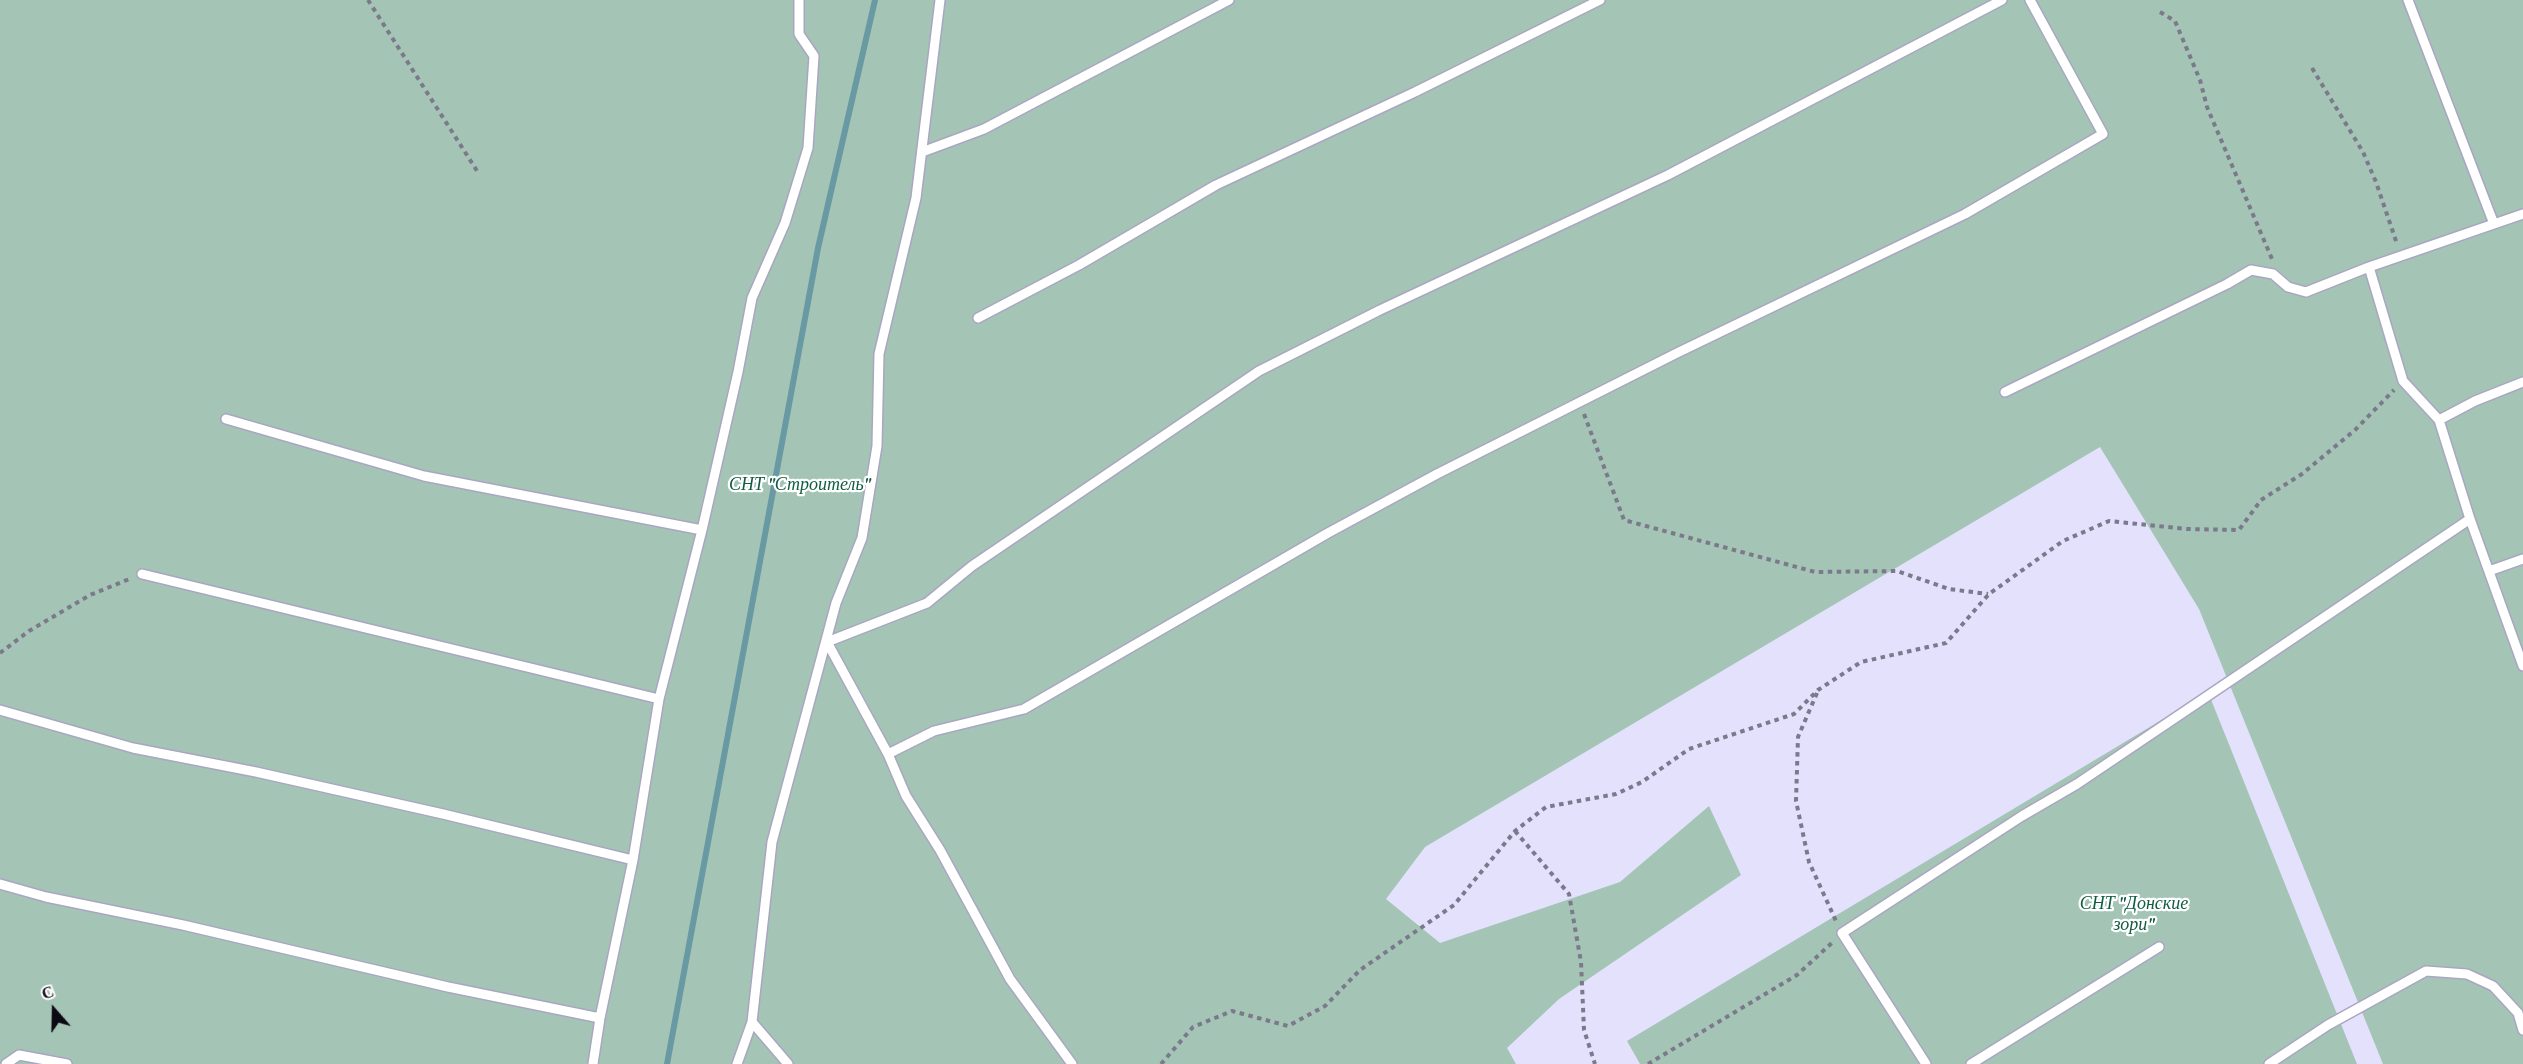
<!DOCTYPE html>
<html>
<head>
<meta charset="utf-8">
<style>
  body { margin:0 }
  #map { position:relative; width:2523px; height:1064px; overflow:hidden; background:#e4e1fd; font-family:"Crimson Pro",serif }
  canvas { display:block }
  .north { position:absolute; left:24px; top:980px; width:60px; height:60px; -webkit-text-stroke:4px #fff; paint-order:stroke; rotate:340deg; font-size:16px; font-weight:700; line-height:24px; text-align:center; color:#0c0a13 }
  .north::after { content:''; display:block; margin:auto; width:21px; height:27px; background:#0c0a13; clip-path:polygon(50% 0,100% 100%,50% 72%,0 100%) }
</style>
</head>
<body>
<div id="map">
<canvas width="2523" height="1064"></canvas>
<div class="north">С</div>
</div>
<script>
const ctx = document.querySelector('canvas').getContext('2d');
ctx.lineJoin = 'round';
function fillPath(path, color) { ctx.fillStyle = color; ctx.fill(path, 'evenodd'); }
const shape = rows => new Path2D(rows.map(r => 'M' + r).join(''));
function trace(path, color, width, dash) { ctx.strokeStyle = color; ctx.lineWidth = width; ctx.lineCap = dash ? 'butt' : 'round'; ctx.setLineDash(dash || []); ctx.stroke(path); }
function drawText(font, color, halo, rows, align = 'center') {
  ctx.font = font + ' "Crimson Pro",serif'; ctx.lineWidth = 4.5; ctx.setLineDash([]); ctx.textBaseline = 'middle'; ctx.strokeStyle = halo; ctx.fillStyle = color; for (const [text, x, y, turn = 0] of rows) {
    ctx.save(); ctx.translate(x, y); ctx.rotate((+turn || 0) * Math.PI / 180); ctx.textAlign = isNaN(turn) ? turn : align; if (halo) ctx.strokeText(text, 0, 0); ctx.fillText(text, 0, 0); ctx.restore();
  }
}
fillPath(shape([
  [0,0,2523,0,2523,1064,2383,1064,2199,609,2100,447,1425,847,1386,899,1440,943,1620,882,1709,806,1741,875,1559,999,1507,1048,1516,1064,0,1064],
  [2208,692,2357,1064,1640,1064,1627,1041]
]), '#a4c4b5');
trace(shape([
  [667,1064,818,248,875,0]
]), '#6999a3', 6);
const lane = shape([
  [2408,0,2494,224],
  [922,152,984,129,1229,0],
  [2369,267,2403,381,2439,420,2470,519,2523,666],
  [978,318,1079,265,1216,185,1415,92,1600,0],
  [2005,392,2227,284,2251,270,2273,274,2288,287,2306,292,2369,267,2523,214],
  [226,419,424,476,702,530],
  [2439,420,2475,401,2523,382],
  [2489,571,2523,559],
  [142,574,659,699],
  [827,642,927,603,972,566,1259,371,1380,310,1668,175,2002,0],
  [827,642,888,754,906,796,940,850,1010,979,1072,1064],
  [0,710,133,748,256,772,443,814,633,860],
  [888,754,934,731,1024,709,1328,533,1437,474,1677,353,1965,214,2103,134,2030,0],
  [0,884,46,897,183,925,448,987,600,1018],
  [752,1022,788,1064],
  [6,1064,19,1055,67,1064],
  [593,1064,600,1018,633,860,659,699,702,530,738,372,752,298,785,223,808,148,814,56,799,34,799,0],
  [737,1064,752,1022,772,842,836,603,862,538,877,446,879,354,916,198,940,0],
  [1926,1064,1842,933,2022,816,2077,784,2470,519],
  [1971,1064,2159,947],
  [2269,1064,2328,1025,2426,971,2467,974,2493,986,2518,1013,2523,1030]
]);
trace(lane, '#aaa6c1', 12);
trace(shape([
  [368,0,479,174],
  [2160,12,2175,21,2200,80,2207,107,2272,259],
  [2312,68,2363,152,2376,182,2397,244],
  [1584,414,1624,520,1815,572,1897,571,1949,589,1988,594],
  [0,653,29,631,90,595,132,578],
  [1817,693,1798,737,1796,801,1809,862,1836,921],
  [1515,831,1569,894,1581,962,1584,1030,1595,1064],
  [1161,1064,1193,1027,1232,1011,1288,1026,1325,1006,1360,970,1454,905,1515,831,1546,807,1616,794,1642,782,1689,749,1794,714,1818,690,1861,662,1946,643,1989,594,2063,541,2109,521,2187,529,2239,530,2261,500,2302,474,2355,430,2394,390],
  [1648,1064,1797,975,1834,941]
]), '#7b798b', 4, [4.5, 4.5]);
trace(lane, '#fff', 9);
drawText('italic 18px', '#115d44', '#fff', [
  ["СНТ \"Строитель\"",800,484],
  ["СНТ \"Донские",2134,903],
  ["зори\"",2134,924]
]);
</script>
</body>
</html>
